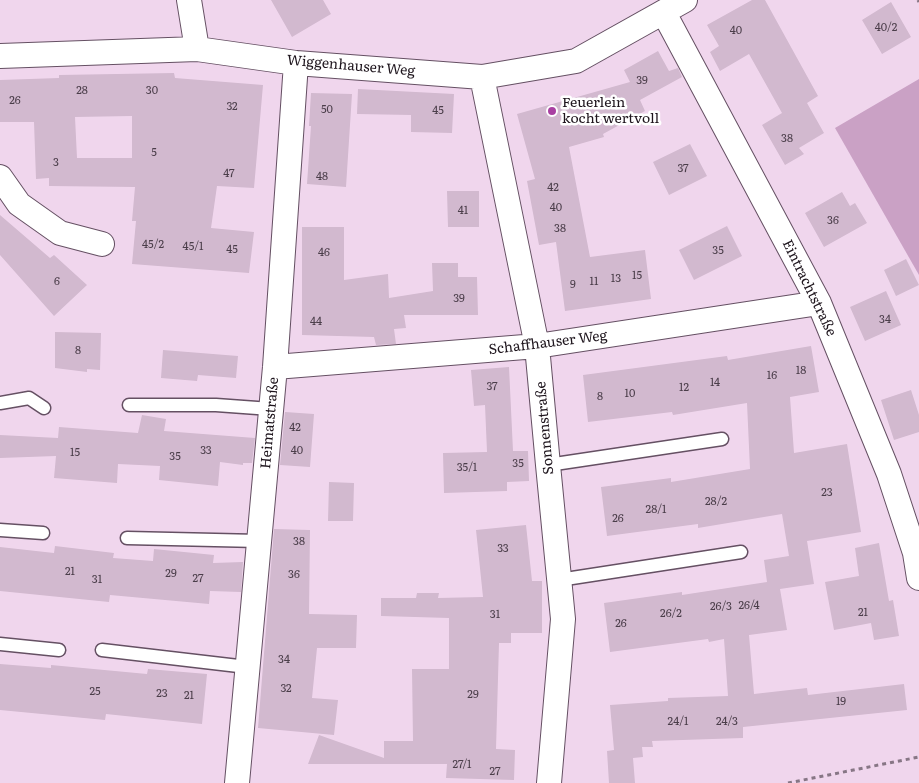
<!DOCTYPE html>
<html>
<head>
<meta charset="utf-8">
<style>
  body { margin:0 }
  canvas { display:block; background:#f0d6ed }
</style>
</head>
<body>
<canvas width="919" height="783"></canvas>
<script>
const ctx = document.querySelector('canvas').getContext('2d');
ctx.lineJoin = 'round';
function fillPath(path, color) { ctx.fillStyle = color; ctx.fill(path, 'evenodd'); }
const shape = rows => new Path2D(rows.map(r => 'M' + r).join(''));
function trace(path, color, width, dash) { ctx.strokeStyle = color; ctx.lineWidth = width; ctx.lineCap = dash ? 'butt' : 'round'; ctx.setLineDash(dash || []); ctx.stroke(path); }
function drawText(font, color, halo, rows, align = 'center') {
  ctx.font = font + ' Literata,serif'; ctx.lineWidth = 5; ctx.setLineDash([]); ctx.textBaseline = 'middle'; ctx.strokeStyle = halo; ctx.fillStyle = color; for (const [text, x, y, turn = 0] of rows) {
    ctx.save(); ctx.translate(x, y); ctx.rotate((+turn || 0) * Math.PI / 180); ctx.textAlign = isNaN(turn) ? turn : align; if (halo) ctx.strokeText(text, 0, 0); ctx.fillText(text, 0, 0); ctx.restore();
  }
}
fillPath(shape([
  [919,79,919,275,835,128]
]), '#caa1c5');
fillPath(shape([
  [271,0,323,0,331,14,292,37],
  [752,0,765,0,818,96,807,103,824,133,799,148,804,154,785,165,762,125,782,113,749,54,720,71,710,52,719,46,707,25],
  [891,2,911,37,882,54,862,20],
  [658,51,669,71,678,68,682,77,640,100,645,111,603,134,604,137,569,147,590,257,645,250,651,299,565,311,556,242,539,245,527,181,535,179,517,114,630,82,624,70],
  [174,73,175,78,263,85,254,188,217,186,211,228,254,232,249,273,132,264,136,221,132,221,135,187,49,186,49,178,36,179,34,122,0,122,0,80,59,78,59,75],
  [132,116,132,158,77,158,75,117],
  [358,89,454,94,452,133,411,132,411,115,357,114],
  [311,93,352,94,346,187,307,184,311,126,309,126],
  [690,144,707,176,669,195,653,162],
  [447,191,479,191,479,227,448,227],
  [842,192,850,206,855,203,867,223,824,247,805,213],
  [0,215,50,258,54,255,87,285,54,316,0,255],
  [727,226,742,256,694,280,679,250],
  [302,227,344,227,344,280,388,274,389,298,433,291,432,263,458,263,458,277,477,277,478,315,404,315,406,328,394,329,396,344,376,345,374,337,302,335],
  [906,259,919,285,896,296,884,270],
  [886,291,901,325,865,341,850,307],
  [55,332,101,333,100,370,87,369,87,372,55,368],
  [811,346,819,392,790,397,794,453,847,444,861,532,807,541,814,584,780,589,787,630,749,635,754,694,807,688,808,695,904,684,907,710,743,727,743,738,652,741,653,747,642,747,643,757,633,758,635,783,609,783,607,751,614,750,610,705,668,701,668,698,728,696,724,639,709,642,708,639,610,652,604,603,682,592,682,595,767,582,764,560,789,556,782,514,698,528,698,524,607,536,601,487,671,478,671,482,750,469,747,403,673,415,672,412,588,422,583,375,727,356,728,360],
  [163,350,238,356,236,378,198,375,197,381,161,378],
  [509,367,513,451,528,451,529,481,507,482,507,491,444,493,443,453,487,452,485,405,474,406,471,370],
  [911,390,919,415,919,432,894,440,881,400],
  [285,412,314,414,310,467,280,465],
  [142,415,166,419,164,431,255,438,252,463,243,463,243,465,220,462,218,486,159,480,160,466,118,464,117,483,54,478,56,456,0,458,0,435,58,438,59,427,138,433],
  [329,482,354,483,353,521,328,521],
  [526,525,532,581,542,581,542,633,511,633,511,643,499,643,496,749,515,750,514,780,446,778,447,764,308,764,319,735,384,758,384,741,413,741,412,669,449,669,449,618,381,616,381,598,416,598,417,593,439,593,438,598,483,597,476,530],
  [274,529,310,530,309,614,357,615,356,648,317,648,312,698,338,700,334,735,258,728],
  [879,543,889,601,893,600,899,636,874,640,871,623,834,630,825,582,859,576,855,548],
  [55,546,114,553,113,558,153,561,154,549,214,555,213,563,243,562,241,592,210,591,209,604,110,595,109,602,0,591,0,547,54,553],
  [0,664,51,668,51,665,147,674,148,669,207,674,202,724,106,714,105,720,0,710]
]), '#d2b9cf');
const service = shape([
  [0,403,29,398,44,408],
  [129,405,216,405,271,409],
  [548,465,722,439],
  [0,530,43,533],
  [127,538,259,541],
  [559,580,741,552],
  [0,644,59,650],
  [102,650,247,667]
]);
const minor = shape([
  [189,0,197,49],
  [664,13,819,303,889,474,915,553,919,578],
  [0,56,197,49,296,63,482,77,576,61,685,0],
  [482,77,537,346,548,465,563,619,549,783],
  [0,177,19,204,60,233,102,244],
  [275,367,537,346,819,303],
  [237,783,275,367,296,63]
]);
trace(service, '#655063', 15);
trace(minor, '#655063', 26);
trace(shape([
  [918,0,919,2],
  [788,783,919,757]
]), '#877685', 3, [4, 4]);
trace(service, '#fff', 12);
trace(minor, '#fff', 24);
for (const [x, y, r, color] of [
  [552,111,5,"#a940a2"]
]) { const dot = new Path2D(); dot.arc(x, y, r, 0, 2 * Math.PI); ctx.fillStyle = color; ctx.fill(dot); trace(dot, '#fff', 2); }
drawText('11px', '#4b3e4a', null, [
  ["40/2",886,28],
  ["40",736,31],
  ["39",642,81],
  ["28",82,91],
  ["30",152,91],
  ["26",15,101],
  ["32",232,107],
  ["50",327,110],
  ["45",438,111],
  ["38",787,139],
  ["5",154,153],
  ["3",56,163],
  ["37",683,169],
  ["47",229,174],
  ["48",322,177],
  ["42",553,188],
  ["40",556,208],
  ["41",463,211],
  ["36",833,221],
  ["38",560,229],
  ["45/2",153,245],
  ["45/1",193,247],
  ["45",232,250],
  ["35",718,251],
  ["46",324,253],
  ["15",637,276],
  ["13",616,279],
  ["6",57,282],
  ["11",594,282],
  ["9",573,285],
  ["39",459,299],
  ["34",885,320],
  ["44",316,322],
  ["8",78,351],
  ["18",801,371],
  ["16",772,376],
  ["14",715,383],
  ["37",492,387],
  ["12",684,388],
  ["10",630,394],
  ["8",600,397],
  ["42",295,428],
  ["33",206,451],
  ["40",297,451],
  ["15",75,453],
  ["35",175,457],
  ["35",518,464],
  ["35/1",467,468],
  ["23",827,493],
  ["28/2",716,502],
  ["28/1",656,510],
  ["26",618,519],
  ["38",299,542],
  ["33",503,549],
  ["21",70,572],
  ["29",171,574],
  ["36",294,575],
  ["27",198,579],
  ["31",97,580],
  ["26/4",749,606],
  ["26/3",721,607],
  ["21",863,613],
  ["26/2",671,614],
  ["31",495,615],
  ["26",621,624],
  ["34",284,660],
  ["32",286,689],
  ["25",95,692],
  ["23",162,694],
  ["29",473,695],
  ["21",189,696],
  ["19",841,702],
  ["24/1",678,722],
  ["24/3",727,722],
  ["27/1",462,765],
  ["27",495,772]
]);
drawText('14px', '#1e151d', '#fff', [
  ["Wiggenhauser Weg",351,66,5],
  ["Eintrachtstraße",809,288,64],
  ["Schaffhauser Weg",548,343,-7],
  ["Heimatstraße",270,423,-85],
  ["Sonnenstraße",545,428,-95]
]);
drawText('14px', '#1e151d', '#fff', [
  ["Feuerlein",562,103],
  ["kocht wertvoll",562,119]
], 'left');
</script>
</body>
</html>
